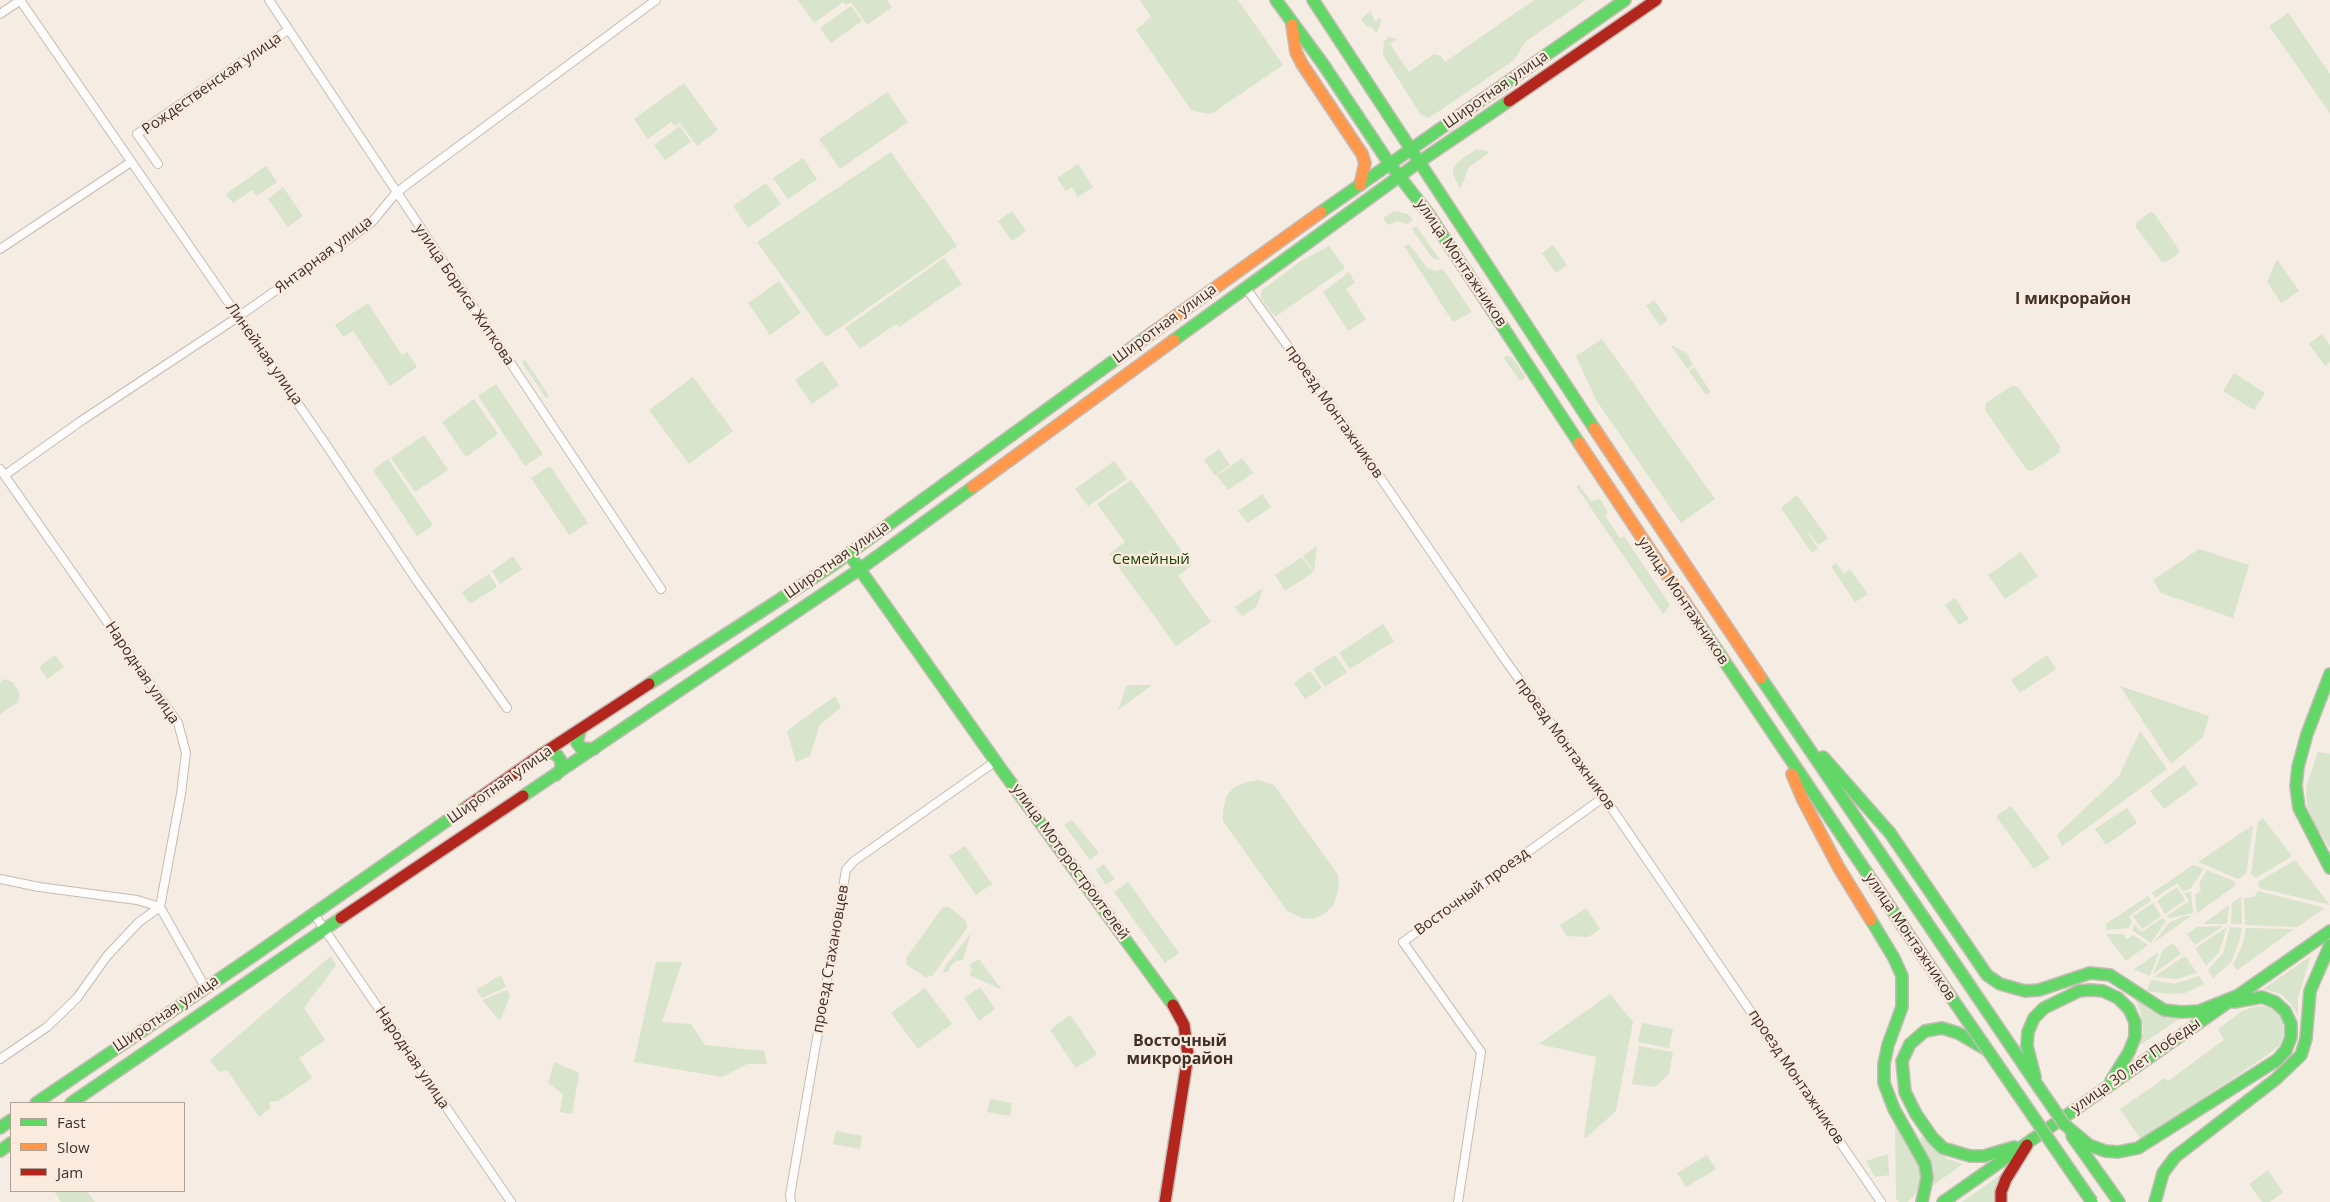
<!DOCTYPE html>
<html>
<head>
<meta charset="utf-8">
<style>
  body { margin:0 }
  #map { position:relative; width:2330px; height:1202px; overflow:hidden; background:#f5ece4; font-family:"Open Sans",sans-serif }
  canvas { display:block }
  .legend { position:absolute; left:10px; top:1102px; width:175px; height:90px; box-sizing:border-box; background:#fbebde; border:1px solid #afa196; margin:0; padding:6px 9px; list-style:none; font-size:15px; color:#3c322a }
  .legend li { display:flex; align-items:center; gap:10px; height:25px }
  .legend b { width:25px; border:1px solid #afa196 }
</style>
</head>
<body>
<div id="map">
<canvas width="2330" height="1202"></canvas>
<ul class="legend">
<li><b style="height:6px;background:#63d668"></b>Fast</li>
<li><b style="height:6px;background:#ff974d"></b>Slow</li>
<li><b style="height:6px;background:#b3261e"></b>Jam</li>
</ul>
</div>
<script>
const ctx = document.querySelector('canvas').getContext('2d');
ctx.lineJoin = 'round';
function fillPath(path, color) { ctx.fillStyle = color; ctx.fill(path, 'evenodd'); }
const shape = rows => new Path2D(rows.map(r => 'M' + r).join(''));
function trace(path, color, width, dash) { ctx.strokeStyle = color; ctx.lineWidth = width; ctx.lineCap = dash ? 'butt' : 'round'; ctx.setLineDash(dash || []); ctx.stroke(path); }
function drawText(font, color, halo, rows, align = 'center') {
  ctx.font = font + ' "Open Sans",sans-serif'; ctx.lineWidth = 4.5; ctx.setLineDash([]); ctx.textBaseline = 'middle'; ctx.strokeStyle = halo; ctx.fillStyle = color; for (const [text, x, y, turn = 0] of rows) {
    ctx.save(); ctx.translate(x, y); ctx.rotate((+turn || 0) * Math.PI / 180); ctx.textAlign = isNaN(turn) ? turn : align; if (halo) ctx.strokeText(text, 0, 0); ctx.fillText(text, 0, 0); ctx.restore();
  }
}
fillPath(shape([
  [798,0,887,0,892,7,867,25,851,2,846,5,843,2,814,23],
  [1140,0,1238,0,1283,65,1211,114,1192,111,1136,30,1151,17],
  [1534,0,1586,0,1525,42,1514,60,1429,118,1421,115,1383,55,1384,41,1389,37,1397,39,1390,44,1409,72,1434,54,1441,56,1445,62],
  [851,6,862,21,831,43,820,28],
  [1370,11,1375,21,1381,18,1380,26,1376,33,1373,28,1366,26,1361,19],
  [2288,13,2330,74,2330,113,2269,26],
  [684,83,718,130,697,146,680,123,675,126,671,122,648,139,634,119],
  [887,92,908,122,840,169,819,139],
  [680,126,691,142,665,160,654,145],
  [1477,149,1487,151,1489,153,1469,167,1460,189,1453,174,1453,169,1458,162],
  [891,152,957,246,826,337,757,242],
  [803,158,817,179,788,199,773,178],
  [1078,164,1093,187,1078,197,1072,187,1066,191,1057,178],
  [266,166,277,182,257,196,252,190,233,203,226,194],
  [766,183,781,204,748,228,733,206],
  [283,187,303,216,288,227,268,199],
  [1012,211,1026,231,1012,241,998,221],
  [1394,211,1408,214,1413,220,1408,224,1397,221,1388,225,1383,218],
  [2150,212,2154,213,2179,250,2178,254,2166,262,2162,262,2136,227,2137,222],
  [1416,226,1440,260,1432,258,1412,229],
  [1409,244,1427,268,1436,271,1443,269,1472,312,1453,322,1404,246],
  [1553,245,1567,265,1556,273,1542,253],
  [1329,246,1345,268,1275,317,1261,298,1261,291,1301,261],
  [944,258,962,284,899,327,896,324,860,349,845,328],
  [2277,259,2299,291,2281,303,2267,282],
  [1349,272,1355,283,1346,289,1366,319,1348,331,1323,292],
  [779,281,801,313,770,335,748,303],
  [1654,300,1668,320,1660,326,1646,306],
  [368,303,402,355,407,352,417,367,390,386,353,331,343,337,335,325],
  [2322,334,2330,345,2330,362,2325,366,2309,344],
  [1602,339,1715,499,1681,523,1596,400,1576,356],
  [1671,345,1687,353,1693,365,1687,369],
  [1507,356,1512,357,1526,378,1520,381,1503,357],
  [525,360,549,396,546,398,522,362],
  [822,361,839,385,812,404,795,380],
  [1694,367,1711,392,1706,395,1689,371],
  [2234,373,2265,393,2254,410,2223,391],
  [693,377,733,431,689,464,649,410],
  [496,384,543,454,525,466,478,396],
  [2012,386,2018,387,2060,446,2059,453,2032,471,2027,470,1985,410,1986,403],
  [474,399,498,434,466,457,442,422],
  [424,435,448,470,415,492,391,458],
  [1219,449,1230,465,1215,476,1204,460],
  [1242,458,1253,473,1228,490,1217,476],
  [388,459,433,525,417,536,373,470],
  [1114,461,1127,479,1088,506,1075,489],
  [550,466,588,523,569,535,531,478],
  [1131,480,1192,565,1178,576,1211,622,1176,646,1109,554,1125,542,1097,504],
  [1579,485,1591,501,1600,499,1608,513,1605,516,1620,538,1624,536,1670,605,1663,614,1576,486],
  [1262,494,1271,507,1248,523,1238,511],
  [1797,495,1828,538,1818,545,1809,532,1808,533,1818,549,1812,553,1781,508],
  [1317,546,1314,572,1303,556],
  [2199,549,2249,565,2233,618,2161,593,2153,580],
  [2021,552,2038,576,2005,599,1988,575],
  [513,556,522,569,500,584,492,571],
  [1302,557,1313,572,1285,591,1275,575],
  [1836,563,1844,574,1850,569,1868,594,1855,602,1831,566],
  [489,574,497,587,470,604,462,592],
  [1263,588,1257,606,1242,616,1235,607],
  [1955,598,1969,619,1959,625,1945,605],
  [1383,624,1394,641,1350,669,1339,653],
  [55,655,64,667,47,679,39,667],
  [1335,655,1347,672,1325,687,1313,669],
  [2047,655,2056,669,2020,693,2011,680],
  [1310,671,1322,688,1305,699,1294,683],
  [4,679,12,682,19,691,19,698,17,703,0,714,0,682],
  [1129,685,1152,685,1118,710,1126,687],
  [2120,686,2209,716,2203,737,2171,764],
  [835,696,841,707,820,725,810,756,796,762,787,731],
  [2140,731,2167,769,2062,846,2057,835,2119,776],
  [2318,752,2330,754,2330,848,2314,824,2307,806,2306,788],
  [2184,765,2198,784,2164,809,2150,791],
  [1259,780,1274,785,1338,875,1339,888,1333,906,1324,914,1313,919,1302,918,1287,911,1223,821,1223,809,1227,795,1235,787,1246,782],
  [2011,806,2050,858,2034,869,1996,816],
  [2127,808,2137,823,2106,845,2095,829],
  [2263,818,2292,856,2256,878,2251,874,2258,822],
  [1072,820,1099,853,1090,860,1064,825],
  [2253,825,2246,874,2238,879,2198,862],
  [965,846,992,884,976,895,949,856],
  [2295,860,2330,905,2259,888,2258,882],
  [1104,864,1115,879,1106,885,1096,870],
  [2193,865,2204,869,2190,889,2183,891,2177,883,2155,898,2152,893],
  [2207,870,2236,882,2235,886,2197,913,2195,894,2201,891,2199,884],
  [1128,882,1179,953,1165,963,1114,892],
  [2177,887,2185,900,2165,914,2157,901],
  [2258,891,2325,908,2297,927,2245,925,2244,898,2254,897],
  [2191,892,2193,913,2169,918,2167,916,2189,901,2184,893],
  [2148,896,2151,901,2129,916,2132,921,2129,928,2106,930,2106,924],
  [2241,897,2242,924,2231,924,2232,903],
  [2153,903,2161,916,2142,929,2133,916],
  [2229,905,2227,924,2203,924],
  [949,907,966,921,967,928,932,976,925,977,907,965,906,958,942,908],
  [1586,908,1600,929,1588,937,1567,936,1560,925],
  [2184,916,2191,916,2154,942,2169,923],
  [2163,918,2166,921,2151,943,2132,930,2135,924,2141,932],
  [2223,926,2195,945,2187,934,2197,927],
  [2227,927,2219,952,2206,966,2196,950,2197,947],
  [2230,927,2242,928,2239,942,2231,962,2213,978,2208,970,2223,953],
  [2246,928,2294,929,2237,970,2233,965,2243,944],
  [971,933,963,960,956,961,950,966,949,971,942,973,946,965],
  [2106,934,2122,934,2127,939,2133,935,2148,945,2126,961],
  [2173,943,2181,954,2153,974,2163,950],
  [2159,952,2150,976,2134,969],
  [331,956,336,965,304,1008,325,1040,299,1058,312,1078,278,1101,269,1102,271,1108,259,1117,227,1070,219,1072,210,1060],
  [2311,956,2298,997,2298,1016,2291,1004,2281,994,2263,989],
  [2183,957,2186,957,2197,973,2177,979,2154,977],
  [979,959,1002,990,970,975,972,969,969,965],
  [656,962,682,962,662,1022,691,1024,705,1045,764,1051,767,1064,747,1064,722,1077,634,1062],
  [501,975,506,987,482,998,476,990],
  [2199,976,2204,984,2185,993,2169,994,2147,991,2151,980,2174,984],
  [980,987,995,1009,979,1021,964,998],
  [925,988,952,1024,918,1049,891,1013],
  [507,990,510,996,500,1021,482,1000],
  [1610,994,1633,1022,1616,1111,1586,1138,1584,1136,1596,1057,1539,1044],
  [2135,998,2150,1010,2165,1017,2179,1019,2139,1046,2143,1032,2141,1014],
  [2256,1006,2270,1007,2278,1012,2283,1021,2284,1032,2280,1045,2266,1056,2141,1140,2120,1109,2165,1078,2168,1081,2224,1040,2218,1029,2242,1011],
  [1070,1015,1097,1054,1076,1068,1050,1030],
  [1642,1023,1673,1029,1669,1048,1638,1042],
  [1639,1046,1673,1052,1669,1074,1655,1087,1632,1084],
  [554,1062,579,1073,572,1114,560,1112,563,1094,548,1083],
  [990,1099,1012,1103,1010,1116,987,1112],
  [1895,1121,1919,1164,1921,1176,1918,1191,1908,1202,1899,1202,1896,1198],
  [836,1131,862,1136,860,1149,833,1144],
  [1922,1137,1948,1159,1963,1164,1932,1186,1933,1175,1929,1159,1920,1139],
  [1888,1154,1889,1175,1875,1177,1866,1161],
  [1707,1155,1716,1169,1686,1187,1677,1173],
  [2268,1170,2283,1192,2270,1202,2262,1202,2249,1184],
  [2006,1171,1997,1182,1994,1202,1962,1202],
  [54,1191,87,1191,95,1202,61,1202]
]), '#d8e4cb');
const street = shape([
  [20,0,325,443,417,581,507,708],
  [269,0,661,589],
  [0,14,21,0],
  [158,164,137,134,288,30],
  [0,249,131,162],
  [1246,288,1343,423,1503,657,1604,797,1881,1202],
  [0,469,178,723,186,753,181,794,160,907,205,987],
  [5,475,81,421,238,317,342,244,372,222,396,193,409,183,656,0],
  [0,879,39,887,137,900,160,907],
  [314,914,511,1202],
  [0,1059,47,1027,77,998,107,956,139,922,160,907],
  [791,1202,790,1195,846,870,854,861,996,761],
  [1458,1202,1481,1052,1403,942,1604,797]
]);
const fast = shape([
  [1276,0,1323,64,1389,163,1428,213,1579,443],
  [1313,0,1594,428],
  [1321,212,1625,0],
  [1174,340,1419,162,1509,101],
  [849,554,1001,769,1173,1005],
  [1698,622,1927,962],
  [2330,674,2307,734,2298,767,2296,786,2299,808,2330,868],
  [1761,678,2038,1086],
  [649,684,833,565,1152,333],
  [580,730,577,743,581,748,594,749],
  [542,754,550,752,557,755,561,761,561,769,556,775],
  [1823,757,1890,833,1987,975,2000,984,2025,991,2039,990,2090,973,2110,975,2164,1010,2181,1012,2199,1011,2239,995],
  [523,796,860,569,973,487],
  [1871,920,1894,958,1902,976,1902,1007,1888,1045,1884,1064,1884,1083,1894,1109,1925,1164,1927,1178,1922,1202],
  [1987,1050,1958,1033,1942,1028,1925,1031,1910,1044,1902,1061,1905,1092,1916,1114,1932,1137,1943,1148,1970,1156,1984,1156,2014,1147],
  [2035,1077,2027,1046,2028,1032,2034,1018,2044,1008,2079,991,2090,990,2103,991,2118,998,2129,1009,2135,1022,2135,1037,2129,1052,2111,1081],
  [36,1103,253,956,468,806],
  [71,1103,341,918],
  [2064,1124,2089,1145,2105,1151,2118,1152,2138,1148,2277,1060,2286,1050,2291,1037,2291,1024,2285,1011,2275,1002,2262,997,2234,1002],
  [0,1128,11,1120],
  [2072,1136,2119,1202],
  [0,1151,11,1143],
  [1943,1202,2330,931],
  [2155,1202,2163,1173,2175,1157,2276,1079,2301,1055,2306,1039,2310,991,2330,945]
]);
const slow = shape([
  [1292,25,1296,52,1302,64,1362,154,1365,163,1360,185],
  [1152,333,1321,212],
  [1594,428,1761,678],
  [1579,443,1698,622],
  [973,487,1174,340],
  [1792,774,1803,800,1839,868,1871,920]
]);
const jam = shape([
  [1509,101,1656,0],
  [468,806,542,754,649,684],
  [341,918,523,796],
  [1165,1202,1188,1055,1184,1025,1173,1005],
  [2001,1202,2001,1192,2006,1179,2027,1145]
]);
trace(street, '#c4bbb4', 10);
trace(fast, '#c4bbb4', 14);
trace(slow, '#c4bbb4', 14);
trace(jam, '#c4bbb4', 14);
trace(street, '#fefcfb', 8);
trace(fast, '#63d668', 11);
trace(slow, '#ff974d', 11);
trace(jam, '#b3261e', 11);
const fastBridge = shape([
  [1927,962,2092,1202],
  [2038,1086,2064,1124]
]);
trace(fastBridge, '#c4bbb4', 14, []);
trace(fastBridge, '#63d668', 11);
drawText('15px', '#3c322a', '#fbebde', [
  ["Рождественская улица",212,84,-35],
  ["Широтная улица",1496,90,-35],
  ["Янтарная улица",324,255,-37],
  ["улица Монтажников",1461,263,56],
  ["улица Бориса Житкова",464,295,56],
  ["Широтная улица",1165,324,-36],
  ["Линейная улица",264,354,55],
  ["проезд Монтажников",1334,412,55],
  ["Широтная улица",837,560,-35],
  ["улица Монтажников",1683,601,56],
  ["Народная улица",142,673,56],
  ["проезд Монтажников",1565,744,54],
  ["Широтная улица",500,785,-35],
  ["улица Моторостроителей",1070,862,54],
  ["Восточный проезд",1472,892,-36],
  ["улица Монтажников",1910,937,56],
  ["проезд Стахановцев",831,959,-80],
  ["Широтная улица",166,1014,-34],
  ["Народная улица",412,1058,56],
  ["улица 30 лет Победы",2136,1066,-35],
  ["проезд Монтажников",1796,1077,56]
]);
drawText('15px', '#1b4307', '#fbebde', [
  ["Семейный",1151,560]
]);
drawText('bold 16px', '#3c322a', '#fbebde', [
  ["I микрорайон",2073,299],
  ["Восточный",1180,1041],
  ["микрорайон",1180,1059]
]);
</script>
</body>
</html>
